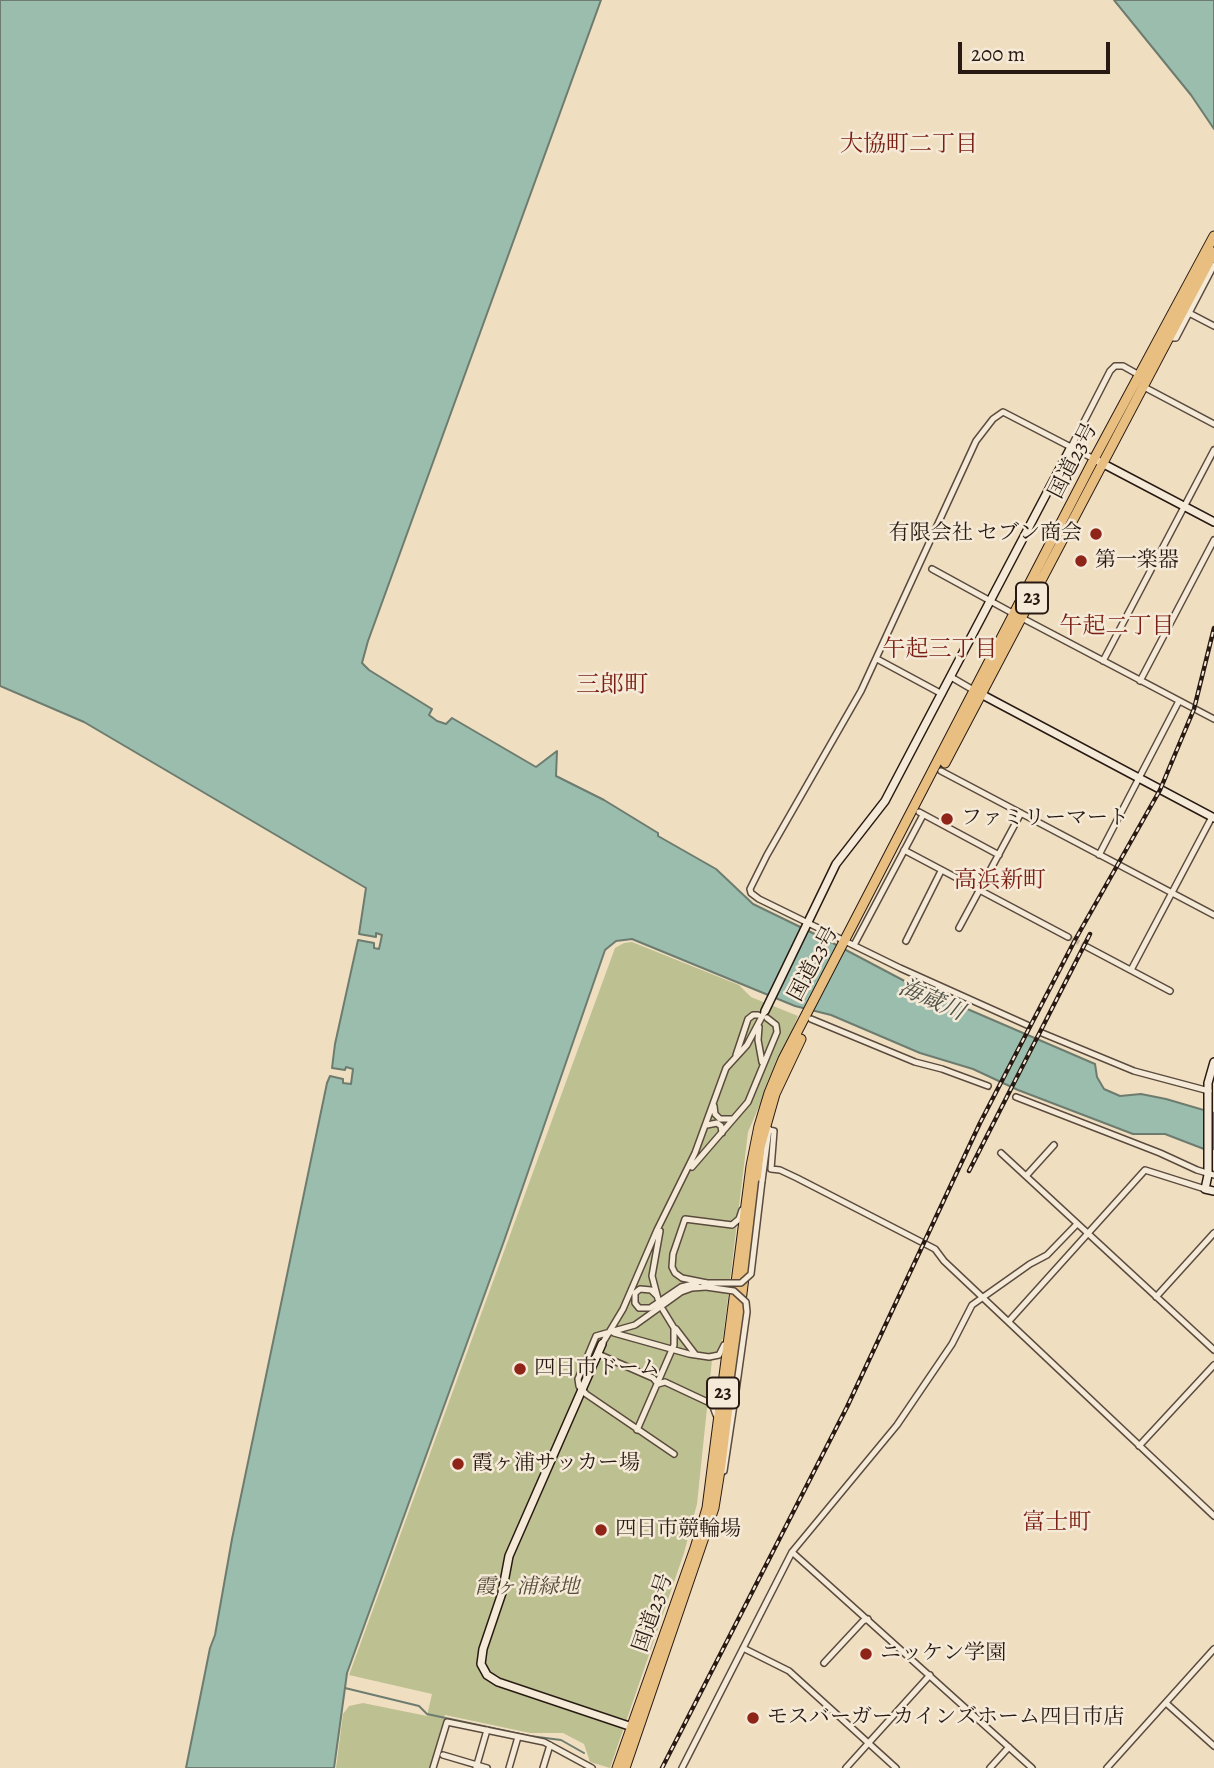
<!DOCTYPE html>
<html>
<head>
<meta charset="utf-8">
<style>
  body { margin:0 }
  #map { position:relative; width:1214px; height:1768px; overflow:hidden; background:#f0dec1; font-family:Alegreya,serif }
  canvas { display:block }
  .scale { position:absolute; left:958px; top:42px; width:152px; height:32px; box-sizing:border-box; border:4px solid #281a13; border-top:0; padding-left:9px; font-size:21px; line-height:24px; white-space:nowrap; color:#281a13; -webkit-text-stroke:5px #f5ead7; paint-order:stroke }
</style>
</head>
<body>
<div id="map">
<canvas width="1214" height="1768"></canvas>
<div class="scale">200 m</div>
</div>
<script>
const ctx = document.querySelector('canvas').getContext('2d');
ctx.lineJoin = 'round';
function fillPath(path, color) { ctx.fillStyle = color; ctx.fill(path, 'evenodd'); }
const shape = rows => new Path2D(rows.map(r => 'M' + r).join(''));
function trace(path, color, width, dash) { ctx.strokeStyle = color; ctx.lineWidth = width; ctx.lineCap = dash ? 'butt' : 'round'; ctx.setLineDash(dash || []); ctx.stroke(path); }
function drawText(font, color, halo, rows, align = 'center') {
  ctx.font = font + ' Alegreya,"Noto Serif JP",serif'; ctx.lineWidth = 5; ctx.setLineDash([]); ctx.textBaseline = 'middle'; ctx.strokeStyle = halo; ctx.fillStyle = color; for (const [text, x, y, turn = 0] of rows) {
    ctx.save(); ctx.translate(x, y); ctx.rotate((+turn || 0) * Math.PI / 180); ctx.textAlign = isNaN(turn) ? turn : align; if (halo) ctx.strokeText(text, 0, 0); ctx.fillText(text, 0, 0); ctx.restore();
  }
}
fillPath(shape([
  [632,942,739,985,751,997,798,1016,748,1132,723,1338,712,1360,697,1504,684,1553,610,1768,590,1762,584,1744,563,1733,530,1733,445,1715,429,1768,336,1768,343,1714,349,1706,363,1703,427,1716,432,1694,349,1675,615,948,624,943]
]), '#bdc091');
const water = shape([
  [0,0,601,0,368,641,362,663,369,670,432,709,429,715,437,721,446,724,452,718,536,767,557,751,556,776,604,800,658,833,658,836,716,869,753,904,827,940,914,986,1095,1064,1097,1077,1104,1089,1120,1096,1141,1094,1166,1099,1214,1113,1214,1149,1204,1149,1165,1134,1133,1134,1018,1090,973,1069,920,1053,831,1015,795,1006,632,939,616,941,605,950,504,1241,347,1673,334,1768,186,1768,210,1648,215,1635,232,1539,327,1083,330,1076,343,1079,343,1083,351,1084,353,1069,346,1067,345,1070,332,1068,335,1044,358,940,374,943,374,948,379,949,382,935,376,933,376,937,359,934,366,888,84,722,0,686,0,0],
  [1114,0,1214,0,1214,129,1191,95,1114,0]
]);
fillPath(water, '#9bbdad');
trace(water, '#6d7c6f', 2);
trace(shape([
  [345,1688,419,1706,427,1714,530,1736,561,1740,584,1753]
]), '#6d7c6f', 2);
trace(shape([
  [1068,937,1087,947]
]), '#c8b79e', 5, [5, 2.5]);
const street = shape([
  [1189,313,1214,326],
  [1170,338,1176,338,1214,265],
  [1144,387,1214,424],
  [1071,447,1110,371,1115,366,1123,366,1139,375],
  [932,569,1016,615],
  [1022,618,1214,719],
  [877,659,942,694],
  [1103,661,1214,450],
  [951,677,975,691],
  [1140,681,1214,540],
  [941,771,1214,915],
  [919,812,999,855],
  [904,850,1068,937],
  [1099,855,1179,701],
  [959,928,1021,813],
  [906,941,941,871],
  [854,945,923,815],
  [1087,947,1170,991],
  [1131,970,1212,817],
  [811,1019,915,1062,942,1069,988,1086],
  [1027,1025,900,968,759,899,751,893,750,889,767,855,861,691,976,441,993,419,1003,412,1005,413,1094,459],
  [759,1027,758,1040,762,1062],
  [1042,1033,1134,1071,1209,1091],
  [736,1055,748,1019,753,1015,758,1015],
  [1016,1097,1160,1153,1197,1170,1214,1175],
  [714,1106,715,1114,720,1119,733,1119],
  [707,1125,717,1123,721,1126,722,1133],
  [769,1130,774,1131,771,1169,780,1170,797,1178,935,1249,944,1261,1214,1516],
  [1001,1153,1214,1350],
  [692,1167,748,1102,777,1032,776,1025,767,1018],
  [1026,1176,1054,1145],
  [762,1181,769,1129],
  [707,1283,682,1278,675,1273,672,1267,673,1254,685,1219,732,1225,739,1219,742,1210],
  [656,1295,651,1290,640,1289,635,1293,635,1303,639,1308,650,1308,681,1287,697,1283],
  [1156,1297,1214,1233],
  [658,1299,652,1276,660,1231],
  [1009,1321,1145,1170,1205,1189],
  [676,1329,695,1354],
  [614,1333,689,1354,709,1357,719,1355,724,1345],
  [602,1344,623,1309,657,1230,695,1153,726,1068,747,1045,765,1011],
  [598,1354,653,1378,658,1384,665,1382,712,1404,716,1415],
  [637,1430,674,1345,674,1328,663,1310],
  [1139,1446,1214,1365],
  [674,1454,586,1394,579,1386,578,1379,596,1336,635,1325,681,1292,692,1288,706,1287],
  [724,1471,735,1398],
  [792,1552,1032,1768],
  [743,1648,789,1671,896,1768],
  [824,1663,863,1621,868,1619],
  [1166,1703,1214,1746],
  [443,1755,487,1768],
  [433,1768,447,1722,544,1742,592,1768],
  [476,1768,487,1730],
  [509,1768,518,1737],
  [543,1768,550,1745],
  [682,1768,792,1552,897,1425,952,1344,972,1305,1030,1264,1047,1255,1077,1224],
  [846,1768,930,1675],
  [990,1768,1009,1747],
  [1107,1768,1214,1649]
]);
const secondary = shape([
  [1098,461,1214,522],
  [979,693,1214,818],
  [765,1011,836,864,885,801,1071,447],
  [1214,1062,1208,1083,1208,1175,1205,1189,1214,1191],
  [602,1344,509,1556,502,1593,483,1649,481,1664,487,1675,498,1682,632,1727]
]);
const highway = shape([
  [945,763,1214,252],
  [617,1768,695,1548,707,1508,751,1166,759,1126,769,1093,783,1059,1094,459,1214,236],
  [625,1768,714,1508,721,1464,760,1147,775,1094,801,1039]
]);
trace(street, '#5a4b3e', 8);
trace(secondary, '#281a13', 10);
trace(highway, '#281a13', 11);
trace(street, '#f5ead7', 5);
trace(secondary, '#f5ead7', 7);
trace(highway, '#e8bf80', 9);
const rail = shape([
  [969,1171,1090,934],
  [662,1768,847,1407,980,1123,1075,940,1160,790,1194,709,1214,628]
]);
trace(rail, '#281a13', 4.5);
trace(rail, '#f5ead7', 2, [5]);
const streetBridge = shape([
  [707,1283,741,1283,751,1274,762,1181],
  [706,1287,734,1291,746,1302,747,1312,735,1398]
]);
trace(streetBridge, '#5a4b3e', 8, []);
trace(streetBridge, '#f5ead7', 5);
for (const [x, y, r, color] of [
  [1096,534,7,"#8f2418"],
  [1081,561,7,"#8f2418"],
  [947,819,7,"#8f2418"],
  [520,1369,7,"#8f2418"],
  [458,1464,7,"#8f2418"],
  [601,1530,7,"#8f2418"],
  [866,1654,7,"#8f2418"],
  [753,1718,7,"#8f2418"]
]) { const dot = new Path2D(); dot.arc(x, y, r, 0, 2 * Math.PI); ctx.fillStyle = color; ctx.fill(dot); trace(dot, '#f5ead7', 2.5); }
for (const [x, y, w] of [
  [1032,598,32],
  [723,1393,32]
]) { const box = new Path2D(); box.roundRect(x - w / 2, y - 15.5, w, 31, 5); ctx.fillStyle = '#f5ead7'; ctx.fill(box); trace(box, '#281a13', 2); }
drawText('bold 19px', '#281a13', null, [
  ["23",1032,598],
  ["23",723,1393]
]);
drawText('21px', '#281a13', '#f5ead7', [
  ["国道23号",1074,461,-63],
  ["国道23号",814,964,-62],
  ["国道23号",654,1613,-71]
]);
drawText('21px', '#281a13', '#f5ead7', [
  ["有限会社 セブン商会",1082,534,"right"],
  ["第一楽器",1095,561],
  ["ファミリーマート",961,819],
  ["四日市ドーム",534,1369],
  ["霞ヶ浦サッカー場",472,1464],
  ["四日市競輪場",615,1530],
  ["ニッケン学園",880,1654],
  ["モスバーガーカインズホーム四日市店",767,1718]
], 'left');
drawText('italic 21px', '#554c39', '#f5ead7', [
  ["霞ヶ浦緑地",527,1588]
]);
drawText('23px', '#7a1f14', '#f5ead7', [
  ["大協町二丁目",909,145],
  ["午起二丁目",1117,627],
  ["午起三丁目",940,650],
  ["高浜新町",1000,881],
  ["富士町",1057,1523]
]);
drawText('italic 23px', '#505349', '#f5ead7', [
  ["海蔵川",931,1001,24]
]);
drawText('24px', '#7a1f14', '#f5ead7', [
  ["三郎町",612,686]
]);
</script>
</body>
</html>
